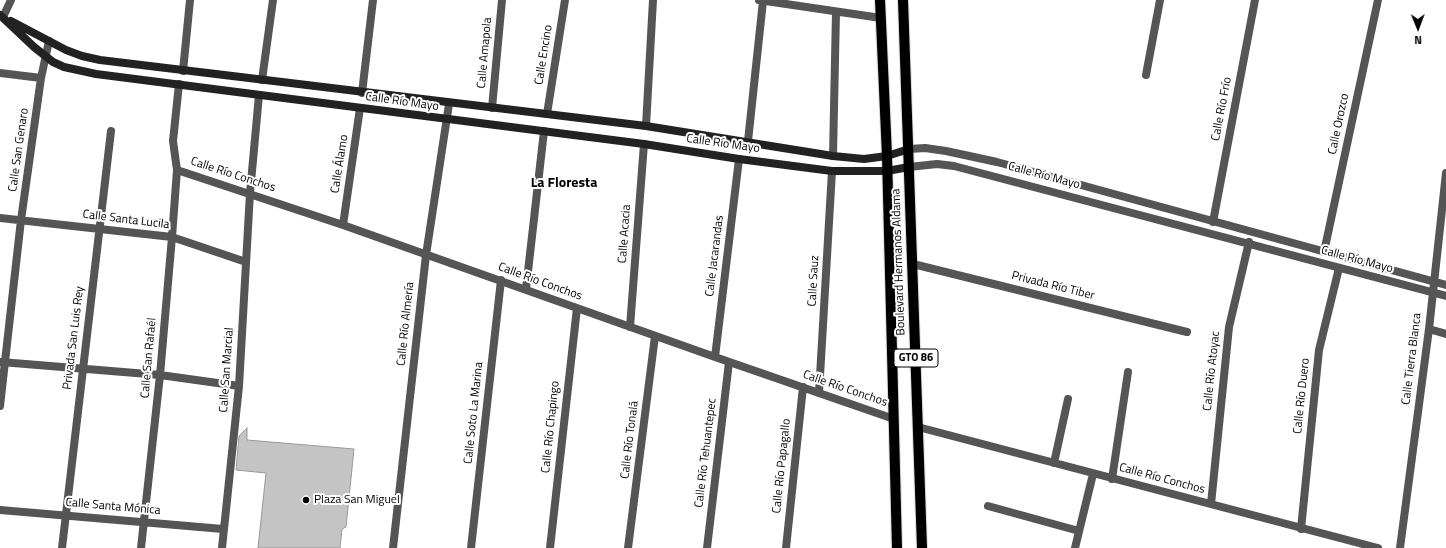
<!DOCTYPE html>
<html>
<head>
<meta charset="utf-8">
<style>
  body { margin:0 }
  #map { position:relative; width:1446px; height:548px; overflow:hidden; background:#fff; font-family:"Titillium Web",sans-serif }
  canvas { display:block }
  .north { position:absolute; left:1398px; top:8px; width:40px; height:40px; -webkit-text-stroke:3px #fff; paint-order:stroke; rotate:179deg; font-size:11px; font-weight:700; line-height:16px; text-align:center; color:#000 }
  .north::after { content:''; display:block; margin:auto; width:14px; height:18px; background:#000; clip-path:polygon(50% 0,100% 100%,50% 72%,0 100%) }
</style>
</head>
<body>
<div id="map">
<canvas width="1446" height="548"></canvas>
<div class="north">N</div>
</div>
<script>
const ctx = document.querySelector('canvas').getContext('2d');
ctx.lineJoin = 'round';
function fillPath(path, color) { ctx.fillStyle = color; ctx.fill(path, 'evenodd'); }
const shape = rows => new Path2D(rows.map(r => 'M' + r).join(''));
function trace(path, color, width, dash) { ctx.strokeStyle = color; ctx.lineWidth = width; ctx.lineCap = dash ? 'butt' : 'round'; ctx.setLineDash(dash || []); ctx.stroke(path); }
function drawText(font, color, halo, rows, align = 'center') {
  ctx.font = font + ' "Titillium Web",sans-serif'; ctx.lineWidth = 4; ctx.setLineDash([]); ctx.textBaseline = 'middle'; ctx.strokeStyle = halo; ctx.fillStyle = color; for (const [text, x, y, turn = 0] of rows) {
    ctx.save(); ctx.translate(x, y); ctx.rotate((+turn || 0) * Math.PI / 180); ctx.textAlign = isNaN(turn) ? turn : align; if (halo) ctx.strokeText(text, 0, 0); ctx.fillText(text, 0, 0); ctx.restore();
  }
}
const building = shape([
  [247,428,247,440,354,449,346,527,342,529,340,548,258,548,266,473,236,470,239,436,247,428]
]);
fillPath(building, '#c4c4c4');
trace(building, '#999', 1);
const primary = shape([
  [880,0,887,156,897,548],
  [903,0,922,548]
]);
trace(primary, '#dbdbdb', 12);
trace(shape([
  [759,0,881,18],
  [3,17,11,0],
  [183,71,190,0],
  [0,73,41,78],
  [1146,75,1160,0],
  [262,80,273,0],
  [362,93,373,0],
  [492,108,502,0],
  [547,114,565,0],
  [646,126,653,0],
  [748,141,763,1],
  [909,149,925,148,946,151,997,162,1446,285],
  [833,156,836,12],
  [909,167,937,164,954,166,1446,296],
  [177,170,343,225,715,357,894,419],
  [0,218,172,237,246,262],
  [1213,222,1255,0],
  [343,225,360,108],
  [1324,252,1378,0],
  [913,264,1187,332],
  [526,289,544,131],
  [630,327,644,144],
  [1429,329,1446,334],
  [715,357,739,159],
  [1,362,160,375,239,386],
  [819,393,832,171],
  [0,406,21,220,41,78,49,41],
  [918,427,1378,548],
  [1054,463,1068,399],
  [1112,479,1128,372],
  [1211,504,1229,327,1249,242],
  [988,506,1079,531],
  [0,510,223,529],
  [1301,529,1319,350,1339,268],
  [62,548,111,131],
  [141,548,160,375,172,237,177,170,173,141,179,84],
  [222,548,239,386,250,193,259,95],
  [393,548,426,255,449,104],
  [471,548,501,280],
  [550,548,577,308],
  [628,548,655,336],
  [707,548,729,362],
  [786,548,803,387],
  [1075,548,1093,474],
  [1400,548,1429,329,1446,173]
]), '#555', 8);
trace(shape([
  [0,15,34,47,53,62,64,67,96,74,644,144,739,159,832,171,887,171,909,167],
  [11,21,66,50,82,56,100,60,646,126,833,156,864,159,887,156,909,149]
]), '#222', 8);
trace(primary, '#000', 10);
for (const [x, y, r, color] of [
  [306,500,4,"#000"]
]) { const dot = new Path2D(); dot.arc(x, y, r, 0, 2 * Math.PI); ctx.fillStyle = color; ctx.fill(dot); trace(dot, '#fff', 1.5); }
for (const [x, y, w] of [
  [916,358,44]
]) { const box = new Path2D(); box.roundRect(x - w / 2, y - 9, w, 18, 3); ctx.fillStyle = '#fff'; ctx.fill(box); trace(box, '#000', 1); }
drawText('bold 11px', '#000', null, [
  ["GTO 86",916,358]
]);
drawText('12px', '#000', '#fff', [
  ["Calle Amapola",485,53,-85],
  ["Calle Encino",544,55,-81],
  ["Calle Río Mayo",402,102,8],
  ["Calle Río Frío",1222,109,-79],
  ["Calle Orozco",1339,124,-78],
  ["Calle Río Mayo",723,144,8],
  ["Calle San Genaro",19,150,-82],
  ["Calle Álamo",340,164,-81],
  ["Calle Río Conchos",233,175,18],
  ["Calle Río Mayo",1044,176,15],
  ["Calle Santa Lucila",126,220,7],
  ["Calle Acacia",625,234,-86],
  ["Calle Jacarandas",715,256,-83],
  ["Calle Río Mayo",1357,260,15],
  ["Boulevard Hermanos Aldama",899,262,-92],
  ["Calle Sauz",814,281,-87],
  ["Calle Río Conchos",540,282,20],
  ["Privada Río Tiber",1053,286,14],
  ["Calle Río Almería",406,324,-84],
  ["Privada San Luis Rey",74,338,-83],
  ["Calle San Rafaél",149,358,-85],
  ["Calle Tierra Blanca",1412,359,-83],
  ["Calle San Marcial",227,370,-86],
  ["Calle Río Atoyac",1212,371,-84],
  ["Calle Río Conchos",845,389,19],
  ["Calle Río Duero",1302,396,-84],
  ["Calle Soto La Marina",474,413,-84],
  ["Calle Río Chapingo",551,427,-84],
  ["Calle Río Tonalá",630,440,-83],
  ["Calle Río Tehuantepec",706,453,-83],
  ["Calle Río Papagallo",782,466,-84],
  ["Calle Río Conchos",1162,479,15],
  ["Calle Santa Mónica",113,507,5]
]);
drawText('12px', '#000', '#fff', [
  ["Plaza San Miguel",314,500]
], 'left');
drawText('bold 14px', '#000', '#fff', [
  ["La Floresta",564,184]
]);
</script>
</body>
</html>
